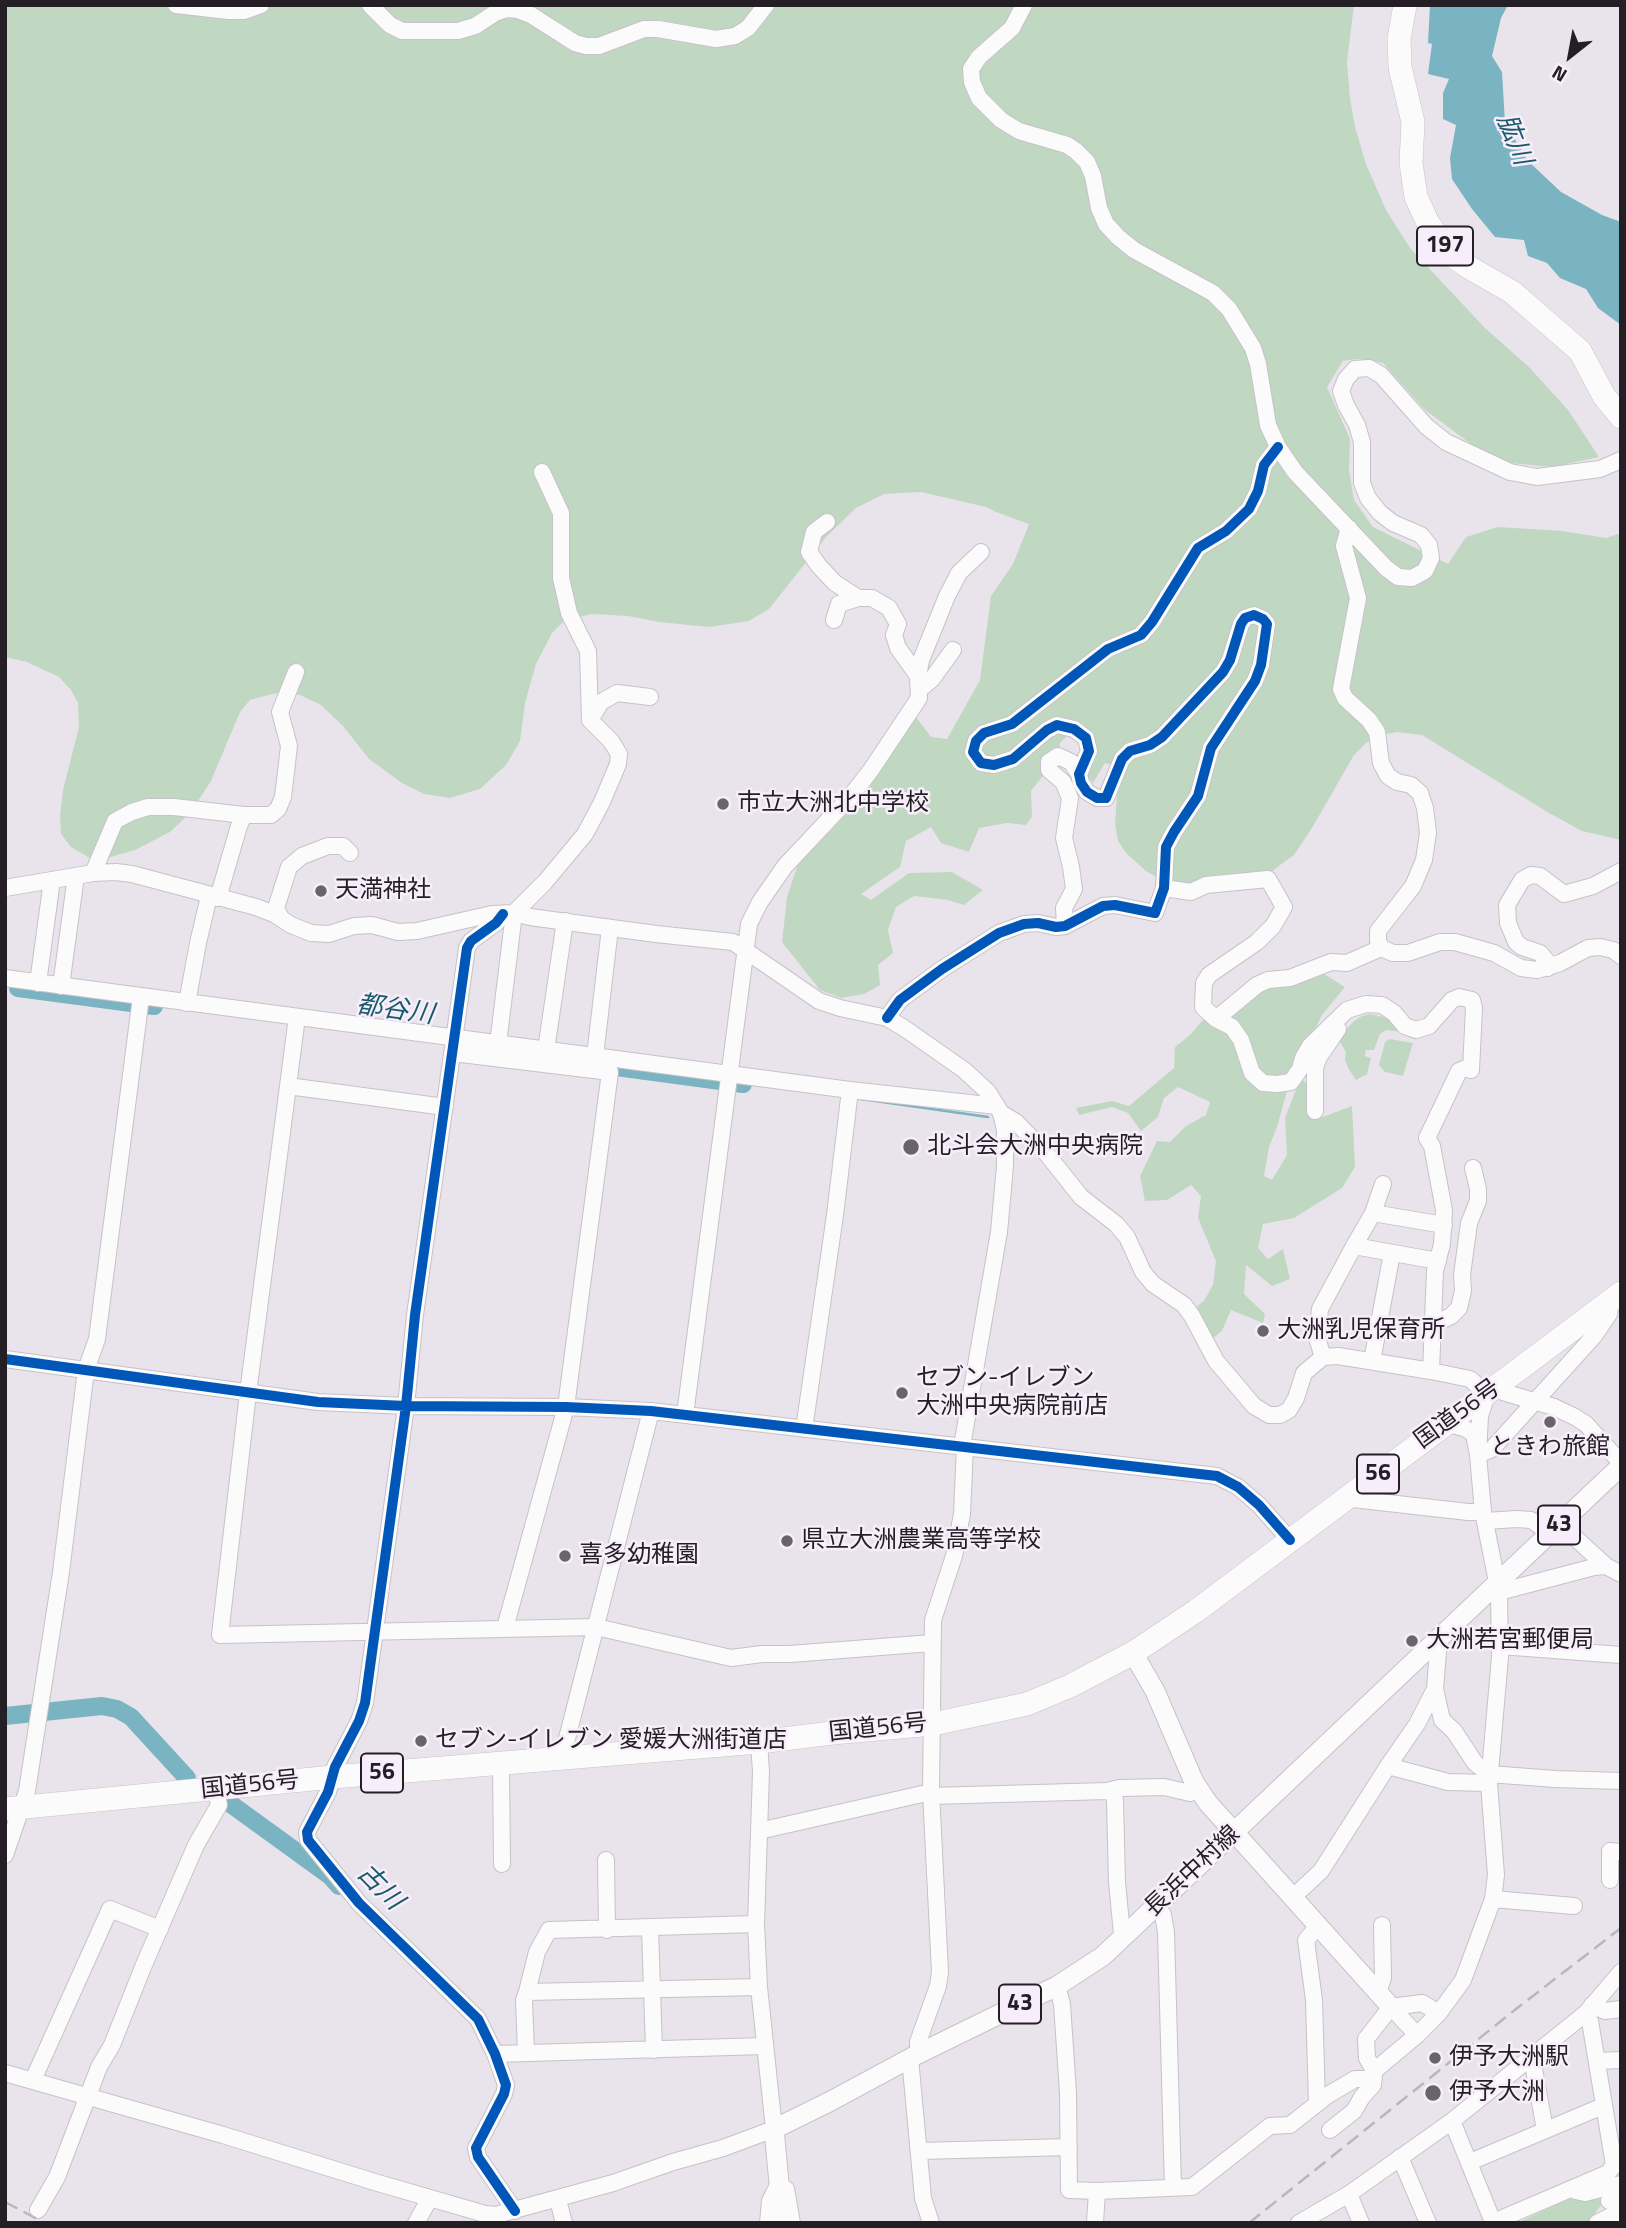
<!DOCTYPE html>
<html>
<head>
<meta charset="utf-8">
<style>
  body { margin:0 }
  #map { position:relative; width:1626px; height:2228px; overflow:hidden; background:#e9e4eb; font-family:"Titillium Web",sans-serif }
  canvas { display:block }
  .frame { position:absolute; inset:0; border:7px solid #231f24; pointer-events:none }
  .north { position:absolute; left:1535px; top:21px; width:70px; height:70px; -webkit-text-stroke:5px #f8eefb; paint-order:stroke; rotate:211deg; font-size:19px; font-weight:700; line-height:28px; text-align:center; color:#231f24 }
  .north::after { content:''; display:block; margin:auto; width:24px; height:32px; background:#231f24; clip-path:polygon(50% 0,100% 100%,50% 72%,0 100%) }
</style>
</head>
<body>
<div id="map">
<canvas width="1626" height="2228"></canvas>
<div class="frame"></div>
<div class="north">N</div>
</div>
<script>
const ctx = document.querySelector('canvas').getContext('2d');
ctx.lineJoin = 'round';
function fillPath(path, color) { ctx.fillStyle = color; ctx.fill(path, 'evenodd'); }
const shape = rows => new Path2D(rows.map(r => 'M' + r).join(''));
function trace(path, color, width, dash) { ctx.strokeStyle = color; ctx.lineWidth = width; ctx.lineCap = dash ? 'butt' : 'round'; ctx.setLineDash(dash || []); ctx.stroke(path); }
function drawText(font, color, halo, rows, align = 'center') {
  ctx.font = font + ' "Titillium Web","Noto Sans JP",sans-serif'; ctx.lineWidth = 5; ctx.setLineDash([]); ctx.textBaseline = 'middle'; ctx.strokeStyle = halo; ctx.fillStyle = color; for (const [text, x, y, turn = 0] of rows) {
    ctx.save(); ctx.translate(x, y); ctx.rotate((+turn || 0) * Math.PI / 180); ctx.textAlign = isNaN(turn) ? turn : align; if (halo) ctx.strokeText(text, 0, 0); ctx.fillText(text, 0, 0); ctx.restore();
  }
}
fillPath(shape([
  [5,5,1354,5,1347,62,1350,98,1355,127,1366,164,1386,210,1410,248,1485,328,1529,367,1568,410,1599,457,1552,467,1509,463,1479,450,1424,409,1383,363,1358,359,1343,361,1327,387,1350,439,1349,470,1354,500,1373,527,1448,564,1466,537,1498,527,1562,531,1606,538,1621,533,1621,840,1582,831,1549,813,1422,735,1397,732,1381,735,1367,742,1354,755,1312,828,1294,855,1272,871,1231,889,1173,887,1146,871,1126,853,1118,841,1115,824,1119,767,1105,763,1093,783,1087,775,1089,751,1074,729,1060,743,1058,756,1031,791,1032,817,1026,825,1007,823,979,828,969,852,941,843,931,827,906,841,900,867,861,894,871,900,909,873,952,872,983,890,964,905,948,900,914,896,896,907,888,930,893,953,878,965,880,985,864,994,841,998,820,990,782,942,787,897,798,864,866,794,888,753,915,716,931,737,947,739,980,680,991,596,1013,564,1029,524,996,512,986,507,921,492,884,494,856,508,826,537,769,609,749,621,709,627,659,622,628,616,591,614,564,621,552,633,536,664,525,703,520,741,506,765,480,789,450,798,424,794,402,783,369,759,343,726,321,705,300,695,284,692,272,694,250,700,240,712,211,781,190,813,170,832,135,850,100,860,88,857,71,847,61,834,60,815,63,790,79,727,78,703,71,690,59,677,27,662,5,657],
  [1316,969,1345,987,1322,1015,1290,1080,1277,1127,1269,1147,1264,1176,1272,1180,1287,1155,1285,1118,1300,1079,1304,1081,1310,1090,1310,1111,1323,1117,1352,1106,1355,1167,1342,1188,1294,1218,1263,1224,1258,1248,1268,1259,1283,1249,1290,1279,1272,1286,1246,1265,1244,1294,1265,1314,1263,1323,1231,1310,1222,1331,1213,1338,1201,1317,1197,1306,1204,1301,1213,1285,1216,1261,1198,1218,1201,1196,1191,1185,1167,1200,1145,1201,1140,1176,1157,1141,1170,1142,1186,1126,1206,1115,1210,1102,1178,1087,1164,1098,1158,1117,1141,1131,1128,1113,1112,1107,1079,1115,1076,1108,1112,1101,1129,1106,1174,1068,1175,1047,1190,1035,1205,1018,1255,991],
  [1370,1014,1388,1018,1402,1032,1386,1030,1380,1034,1374,1050,1366,1050,1365,1056,1371,1058,1367,1074,1356,1080,1348,1068,1345,1059,1346,1052,1338,1039,1354,1021,1362,1016],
  [1389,1039,1413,1043,1403,1076,1385,1072,1379,1065,1385,1042],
  [1609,2194,1588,2223,1517,2223,1570,2198,1589,2199]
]), '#c0d8c1');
fillPath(shape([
  [1430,5,1508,5,1501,18,1492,56,1502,72,1505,123,1528,161,1561,192,1602,215,1621,222,1621,325,1598,308,1586,289,1560,278,1547,263,1528,256,1524,240,1495,237,1472,209,1452,179,1450,158,1456,125,1443,119,1443,93,1449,79,1428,74,1432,44,1428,43]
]), '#7ab3c1');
trace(shape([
  [861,1099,988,1117]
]), '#7ab3c1', 2.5);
trace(shape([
  [18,988,154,1006],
  [594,1064,743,1084],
  [5,1716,102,1706,117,1709,131,1717,187,1778],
  [228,1802,330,1876,339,1886]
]), '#7ab3c1', 18);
const minor = shape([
  [176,5,229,11,244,11,261,5],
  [370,5,390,25,402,31,458,31,475,26,495,13,507,9,518,10,531,15,575,43,586,46,599,46,644,29,658,29,716,39,735,36,748,28,766,5],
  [1024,5,1012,28,979,57,971,69,972,82,979,98,1001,120,1019,131,1067,145,1076,151,1087,162,1093,176,1099,208,1106,224,1118,237,1134,250,1213,293,1229,309,1253,348,1258,364,1268,425,1278,447,1295,472,1386,568,1398,577,1412,578,1425,571,1431,558,1429,545,1421,535,1393,523,1380,513,1368,498,1362,483,1362,442,1357,425,1346,405,1341,391,1346,379,1355,369,1369,368,1381,375,1426,426,1446,442,1510,472,1537,477,1600,469,1621,460],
  [1349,528,1344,546,1358,598,1341,689,1345,698,1369,720,1377,732,1381,763,1388,776,1397,782,1411,785,1420,793,1425,808,1428,833,1424,860,1413,886,1378,931,1378,941,1381,948,1393,953,1408,953,1440,942,1455,942,1494,953,1521,968,1537,970,1560,963,1588,948,1600,947,1613,950,1621,956],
  [834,620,839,604,858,598],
  [918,676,921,660,947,596,959,573,981,552],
  [920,689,932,679,953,650],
  [590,720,601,702,617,693,650,697],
  [93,873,115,821,132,812,148,807,174,807,244,815],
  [5,888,93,873,116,872,132,874,256,907,274,914,291,925,311,933,329,934,354,926,372,925,398,932,417,931,492,914,514,913,530,917,656,934,733,942,819,1001,840,1008,887,1018,904,1028,964,1070,988,1092,1001,1113,1005,1130,1005,1166,999,1232,962,1446],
  [1164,888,1191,892,1206,885,1268,879,1284,907,1273,926,1257,942,1209,975,1204,983,1203,1007,1216,1019,1257,985,1268,980,1290,978,1331,962,1347,963,1381,948],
  [218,898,239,826,244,815,271,815,278,809,283,797,289,746,280,712,296,672],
  [503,914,496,923,471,941,467,948,415,1315,406,1406,365,1703,359,1721,335,1767,328,1792,307,1832,308,1840,359,1903,478,2019,495,2054,506,2085,504,2094,476,2148,478,2157,515,2211],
  [281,918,276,908,289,867,302,856,328,846,343,846,350,853],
  [1065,926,1064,908,1074,889,1071,867,1064,838,1070,798,1063,782,1049,770,1049,762,1058,756,1071,762,1079,774],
  [1548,968,1546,960,1540,953,1522,947,1516,942,1508,923,1507,905,1522,880,1531,875,1540,876,1564,894,1593,886,1621,871],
  [5,978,850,1090,997,1106],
  [38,983,52,880],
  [61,986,76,876],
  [187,1003,198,943,209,896],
  [297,1017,248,1393,220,1635,596,1627,731,1658,762,1654,790,1654,932,1643],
  [887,1018,900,1000,942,969,999,933,1024,924,1038,923,1056,927,1065,926,1103,906,1115,905,1155,913,1164,888,1166,847,1174,832,1198,796,1211,748,1255,681,1261,665,1267,624,1263,619,1254,615,1245,618,1241,624,1230,660,1223,672,1162,737,1150,745,1130,751,1122,759,1106,798,1097,798,1087,792,1081,783,1079,774,1089,751,1086,738,1074,729,1057,725,1047,730,1013,759,994,765,981,763,973,752,976,741,984,733,1012,724,1108,649,1141,635,1152,622,1198,548,1226,531,1249,509,1258,491,1264,465,1278,447],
  [1216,1019,1232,1027,1241,1040,1252,1073,1263,1083,1277,1084,1291,1082,1300,1069,1303,1058,1310,1046,1347,1010,1366,1004,1382,1005,1394,1013,1405,1026,1416,1030,1429,1026,1452,1000,1459,997,1472,1000,1474,1008,1471,1070,1466,1068,1459,1071,1427,1138,1432,1146,1444,1210,1442,1244,1435,1271,1431,1371],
  [498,1044,514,913,545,882,585,834,602,802,618,764,619,754,611,741,590,720,588,651,569,613,561,578,561,513,542,472],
  [546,1050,565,921],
  [453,1053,610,1072,566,1407,505,1628],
  [595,1056,610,928],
  [288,1086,445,1107],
  [1315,1111,1315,1068,1319,1057,1338,1029],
  [1001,1113,1016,1122,1046,1153,1081,1197,1116,1224,1127,1237,1143,1272,1153,1284,1184,1305,1192,1316,1216,1361,1254,1406,1269,1415,1280,1415,1289,1410,1296,1398,1304,1373,1323,1357,1338,1356,1431,1371,1470,1379,1487,1394,1480,1416,1478,1455,1492,1449,1594,1336,1609,1314,1611,1300],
  [1373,1213,1444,1225],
  [1354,1246,1373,1213,1383,1184],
  [1434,1324,1451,1316,1459,1308,1463,1291,1462,1275,1469,1223,1478,1201,1478,1189,1473,1168],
  [1323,1357,1317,1338,1320,1309,1354,1246,1438,1261],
  [5,1359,318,1402,406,1406,566,1407,651,1411,1217,1476,1238,1487,1259,1505,1290,1540],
  [1372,1361,1392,1253],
  [1497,1386,1503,1392,1554,1407,1575,1417,1586,1424,1621,1463],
  [685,1415,749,924,760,902,785,866,850,797,871,770,919,698,918,676,898,648,894,635,898,624,889,608,872,598,858,598,835,583,819,566,809,552,814,532,827,522],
  [804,1429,835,1215,850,1090],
  [1344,1498,1468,1512,1483,1512],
  [1485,1521,1517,1519,1531,1520,1550,1533],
  [1560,1524,1606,1566],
  [1499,1592,1594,1567,1606,1566,1621,1574],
  [1500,1646,1621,1655],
  [1435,1689,1442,1720,1454,1731,1475,1763,1489,1774,1555,1779,1621,1781],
  [562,1758,651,1411],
  [501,1764,502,1864],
  [1388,1766,1448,1782,1489,1783],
  [1112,1790,1115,1800,1117,1882,1122,1934,1124,1937],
  [931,1796,1107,1791,1119,1788,1164,1787,1190,1793,1198,1789],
  [759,1831,931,1792],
  [5,1855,27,1791,61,1572,86,1370,97,1339,141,997],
  [606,1860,607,1930],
  [1610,1880,1610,1851,1621,1852],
  [1292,1898,1321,1871,1388,1766,1417,1724,1435,1689,1439,1639],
  [1493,1899,1574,1906],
  [1157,1906,1163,1915,1166,1932,1173,2188],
  [650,1928,654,2050],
  [1057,1986,1062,2004,1068,2093,1069,2190,1097,2191],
  [527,1992,537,1952,549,1930,756,1924],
  [1378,1992,1383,1978,1382,1925],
  [1592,2005,1605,2011,1621,2009],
  [1391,2007,1417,2035],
  [526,2053,524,2000,527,1992,759,1987],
  [495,2054,764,2046],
  [918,2054,918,2042,938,1986,940,1972,931,1792,933,1620,954,1556,962,1514,965,1446],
  [910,2058,923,2198,931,2223],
  [1532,2058,1545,2130],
  [1597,2061,1621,2060],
  [1374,2071,1417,2035,1439,2013,1463,1980,1493,1899,1496,1875,1489,1783,1500,1657,1499,1592,1483,1512,1478,1455,1474,1434,1464,1428,1452,1425,1443,1426],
  [5,2073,223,2135,378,2183,485,2214,496,2215,613,2183,673,2162,723,2148,774,2129,759,1987,756,1924,761,1772,759,1742],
  [33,2080,110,1909,160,1929],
  [1317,2104,1314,2000,1306,1940,1318,1926],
  [1452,2121,1493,2222],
  [1330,2130,1354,2111,1362,2097,1373,2085,1374,2071,1367,2058,1366,2039,1391,2007,1422,2003,1439,2013],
  [920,2151,1069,2147],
  [1400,2157,1428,2223],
  [1470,2162,1603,2106],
  [786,2189,792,2223],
  [1576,2191,1585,2193,1621,2184],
  [1349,2194,1361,2223],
  [558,2200,564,2223],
  [1609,2201,1621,2194],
  [38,2210,57,2177,99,2067,112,2045,143,1967,196,1845,219,1805,216,1790],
  [416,2223,430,2198],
  [768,2223,770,2201,778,2185],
  [1095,2223,1097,2191,1192,2187,1270,2126,1290,2125,1328,2095,1355,2079,1374,2079],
  [1299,2223,1349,2194,1452,2121,1586,2013,1621,1972],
  [1491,2223,1608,2173,1614,2165,1590,2021,1586,2013],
  [1597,2223,1621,2211]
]);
const major = shape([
  [1133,1653,1155,1691,1194,1782,1208,1803,1391,2007],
  [781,2223,779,2183,774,2129,829,2102,918,2054,1057,1986,1103,1956,1621,1466]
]);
const highway = shape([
  [1405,5,1399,39,1400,67,1413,122,1411,163,1416,197,1428,223,1450,254,1470,268,1512,292,1580,351,1604,396,1621,417],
  [5,1809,333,1777,759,1742,832,1733,933,1724,1027,1704,1070,1686,1133,1653,1196,1611,1621,1293]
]);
trace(minor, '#c6c2c8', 18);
trace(major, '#c6c2c8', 21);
trace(highway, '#c6c2c8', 24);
trace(minor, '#fcfbfc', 16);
trace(major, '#fcfbfc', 19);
trace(highway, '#fcfbfc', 23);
trace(shape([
  [5,2202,45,2223],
  [1249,2223,1516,2009,1621,1928]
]), '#b8b7b8', 2.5, [14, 7]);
trace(shape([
  [503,914,496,923,471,941,467,948,415,1315,406,1406,365,1703,359,1721,335,1767,328,1792,307,1832,308,1840,359,1903,478,2019,495,2054,506,2085,504,2094,476,2148,478,2157,515,2211],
  [887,1018,900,1000,942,969,999,933,1024,924,1038,923,1056,927,1065,926,1103,906,1115,905,1155,913,1164,888,1166,847,1174,832,1198,796,1211,748,1255,681,1261,665,1267,624,1263,619,1254,615,1245,618,1241,624,1230,660,1223,672,1162,737,1150,745,1130,751,1122,759,1106,798,1097,798,1087,792,1081,783,1079,774,1089,751,1086,738,1074,729,1057,725,1047,730,1013,759,994,765,981,763,973,752,976,741,984,733,1012,724,1108,649,1141,635,1152,622,1198,548,1226,531,1249,509,1258,491,1264,465,1278,447],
  [5,1359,318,1402,406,1406,566,1407,651,1411,1217,1476,1238,1487,1259,1505,1290,1540]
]), '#0057b8', 10);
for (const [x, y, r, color] of [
  [723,804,7,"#68646a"],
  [321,891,7,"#68646a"],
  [911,1147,9,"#68646a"],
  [1263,1331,7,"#68646a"],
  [902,1393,7,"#68646a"],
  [1550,1422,7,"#68646a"],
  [787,1541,7,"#68646a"],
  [565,1556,7,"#68646a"],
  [1412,1641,7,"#68646a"],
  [421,1741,7,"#68646a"],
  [1435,2058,7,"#68646a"],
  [1433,2093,9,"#68646a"]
]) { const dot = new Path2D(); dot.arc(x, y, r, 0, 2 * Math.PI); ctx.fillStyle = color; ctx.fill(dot); trace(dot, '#f8eefb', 2.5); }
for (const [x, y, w] of [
  [1445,246,56],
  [1378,1474,42],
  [1559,1525,42],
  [382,1773,42],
  [1020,2004,42]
]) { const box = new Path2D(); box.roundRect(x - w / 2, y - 19.5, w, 39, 5); ctx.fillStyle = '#f8eefb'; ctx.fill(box); trace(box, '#231f24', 2); }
drawText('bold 23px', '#231f24', null, [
  ["197",1445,246],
  ["56",1378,1474],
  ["43",1559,1525],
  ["56",382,1773],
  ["43",1020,2004]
]);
drawText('24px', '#231f24', '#f8eefb', [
  ["市立大洲北中学校",737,804],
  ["天満神社",335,891],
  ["北斗会大洲中央病院",927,1147],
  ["大洲乳児保育所",1277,1331],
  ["セブン-イレブン",916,1379],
  ["大洲中央病院前店",916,1407],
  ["ときわ旅館",1550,1448,"center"],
  ["県立大洲農業高等学校",801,1541],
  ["喜多幼稚園",579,1556],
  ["大洲若宮郵便局",1426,1641],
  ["セブン-イレブン 愛媛大洲街道店",435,1741],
  ["伊予大洲駅",1449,2058],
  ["伊予大洲",1449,2093]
], 'left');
drawText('24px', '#231f24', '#f8eefb', [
  ["国道56号",1458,1415,-36],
  ["国道56号",878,1729,-6],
  ["国道56号",250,1786,-6],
  ["長浜中村線",1193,1872,-43]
]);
drawText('italic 26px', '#185c69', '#f8eefb', [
  ["肱川",1513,140,68],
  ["都谷川",395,1011,8],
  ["古川",379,1888,45]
]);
</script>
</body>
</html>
